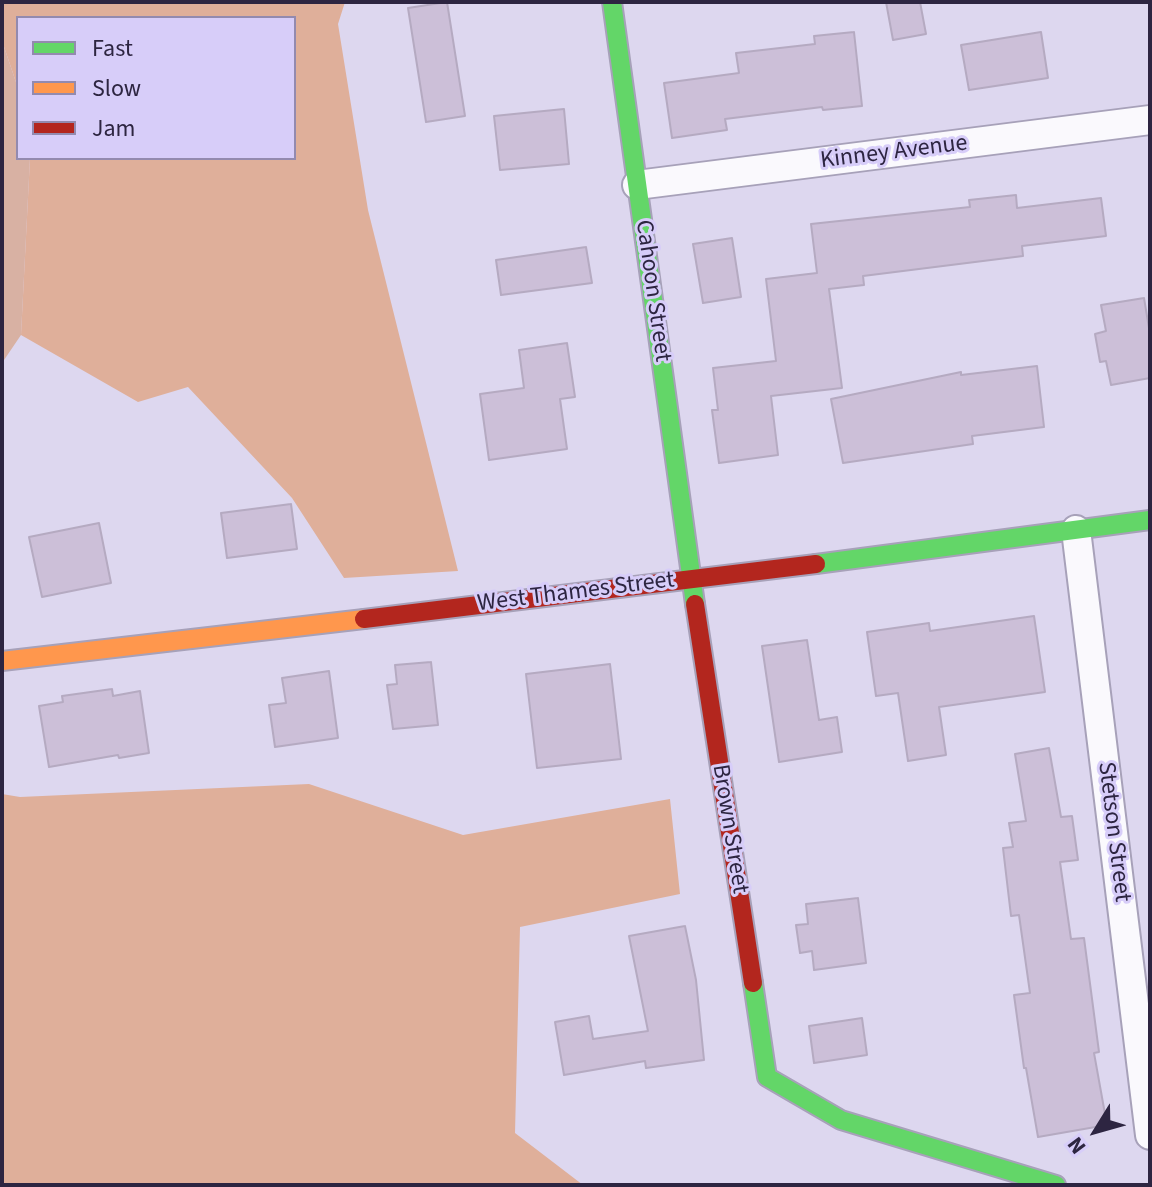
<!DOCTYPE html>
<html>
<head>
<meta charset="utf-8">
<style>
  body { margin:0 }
  #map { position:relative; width:1152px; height:1187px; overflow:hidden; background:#ddd7ef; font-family:"Source Sans 3",sans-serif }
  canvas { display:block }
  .frame { position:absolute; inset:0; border:4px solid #2d2541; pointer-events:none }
  .legend { position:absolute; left:16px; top:16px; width:280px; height:144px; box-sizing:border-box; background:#d7cdf9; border:2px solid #938aaf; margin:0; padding:10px 14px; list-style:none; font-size:24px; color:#2d2541 }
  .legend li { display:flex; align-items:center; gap:16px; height:40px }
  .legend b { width:40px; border:2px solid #938aaf }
  .north { position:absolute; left:1056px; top:1091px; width:80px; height:80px; -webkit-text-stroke:6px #d7cdf9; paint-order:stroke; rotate:233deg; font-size:22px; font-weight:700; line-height:32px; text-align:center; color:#2d2541 }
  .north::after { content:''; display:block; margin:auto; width:28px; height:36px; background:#2d2541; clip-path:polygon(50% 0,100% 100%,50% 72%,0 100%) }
</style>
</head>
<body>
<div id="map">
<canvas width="1152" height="1187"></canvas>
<div class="frame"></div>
<ul class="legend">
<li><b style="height:10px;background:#63d668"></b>Fast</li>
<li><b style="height:10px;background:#ff974d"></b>Slow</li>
<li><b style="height:10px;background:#b3261e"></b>Jam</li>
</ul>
<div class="north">N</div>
</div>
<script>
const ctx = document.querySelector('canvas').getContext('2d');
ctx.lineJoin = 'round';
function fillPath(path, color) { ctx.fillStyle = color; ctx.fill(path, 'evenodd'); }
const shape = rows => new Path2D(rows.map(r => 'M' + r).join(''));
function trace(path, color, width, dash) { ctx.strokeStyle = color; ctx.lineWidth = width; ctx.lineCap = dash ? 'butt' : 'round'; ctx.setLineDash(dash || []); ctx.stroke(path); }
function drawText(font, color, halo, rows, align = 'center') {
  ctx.font = font + ' "Source Sans 3",sans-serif'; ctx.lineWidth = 6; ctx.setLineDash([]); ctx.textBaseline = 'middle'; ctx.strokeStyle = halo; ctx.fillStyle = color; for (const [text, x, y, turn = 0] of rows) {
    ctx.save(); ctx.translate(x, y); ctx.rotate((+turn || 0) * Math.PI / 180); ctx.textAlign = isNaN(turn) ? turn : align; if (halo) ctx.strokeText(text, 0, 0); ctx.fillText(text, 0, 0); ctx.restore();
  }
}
fillPath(shape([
  [2,41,18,88,18,158,30,158,21,335,2,363]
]), '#d8b1a3');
fillPath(shape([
  [2,2,345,2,338,24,368,210,458,571,344,578,292,498,188,387,138,402,21,335,30,158,294,158,294,18,18,18,18,88,2,41],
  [309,784,463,835,670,799,680,894,520,927,515,1133,583,1185,2,1185,2,794,20,797]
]), '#dfaf9a');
const building = shape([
  [447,2,465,116,426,122,408,8,447,2],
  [886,2,920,2,926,34,893,40,886,2],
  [854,32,862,106,823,110,822,107,725,119,727,130,672,138,664,83,739,73,736,53,815,44,814,36,854,32],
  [1041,32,1048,78,969,90,961,45,1041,32],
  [564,109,569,164,500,170,494,116,564,109],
  [1016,195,1017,208,1101,198,1106,236,1022,246,1023,256,863,276,864,285,829,289,842,388,771,396,778,455,719,463,712,410,718,410,713,368,776,361,766,279,817,273,811,224,970,207,969,200,1016,195],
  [732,238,741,297,703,303,693,244,732,238],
  [586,247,592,283,501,295,496,260,586,247],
  [1144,298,1150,334,1150,378,1111,385,1106,361,1100,362,1095,334,1106,331,1101,305,1144,298],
  [567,343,575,397,560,399,567,449,489,460,480,394,524,388,519,350,567,343],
  [1037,366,1044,427,972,436,973,444,843,463,831,399,961,372,961,375,1037,366],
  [291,504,297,549,227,558,221,513,291,504],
  [99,523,111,583,42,597,29,537,99,523],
  [1034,616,1045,692,939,707,946,755,908,761,898,693,876,696,867,632,929,623,930,631,1034,616],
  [807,640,819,720,837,717,842,752,779,762,762,646,807,640],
  [431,662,438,725,393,729,387,685,397,684,395,665,431,662],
  [610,664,621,759,537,768,526,674,610,664],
  [329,671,338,738,275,747,269,705,286,703,282,678,329,671],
  [112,689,113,696,140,691,149,753,119,758,118,755,49,767,39,706,63,702,62,696,112,689],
  [1049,748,1061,817,1072,816,1078,860,1060,862,1071,939,1084,938,1099,1052,1094,1053,1107,1125,1038,1137,1026,1068,1024,1068,1014,995,1030,993,1019,915,1011,916,1003,848,1013,847,1009,823,1026,821,1015,754,1049,748],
  [858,898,866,963,814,970,812,951,800,953,796,925,808,924,806,904,858,898],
  [685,926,696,980,704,1060,646,1068,645,1061,564,1075,555,1022,589,1016,593,1039,648,1031,629,936,685,926],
  [862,1018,867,1055,814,1063,809,1026,862,1018]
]);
fillPath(building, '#ccbfd8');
trace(building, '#b5aac1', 2);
const street = shape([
  [637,185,1150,120],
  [1076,530,1150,1135]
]);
const fast = shape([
  [612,2,695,604],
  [816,564,1150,520],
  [753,983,767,1077,841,1120,1056,1185]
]);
const slow = shape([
  [2,661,364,619]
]);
const jam = shape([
  [695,604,753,983],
  [364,619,816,564]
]);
trace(street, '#a7a1b9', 32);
trace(fast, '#a7a1b9', 22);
trace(slow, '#a7a1b9', 22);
trace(jam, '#a7a1b9', 22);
trace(street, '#faf9fd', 28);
trace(fast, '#63d668', 18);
trace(slow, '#ff974d', 18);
trace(jam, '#b3261e', 18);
drawText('24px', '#2d2541', '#d7cdf9', [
  ["Kinney Avenue",894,153,-7],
  ["Cahoon Street",652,291,82],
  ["West Thames Street",576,593,-7],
  ["Brown Street",729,829,81],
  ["Stetson Street",1113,832,83]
]);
</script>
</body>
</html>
